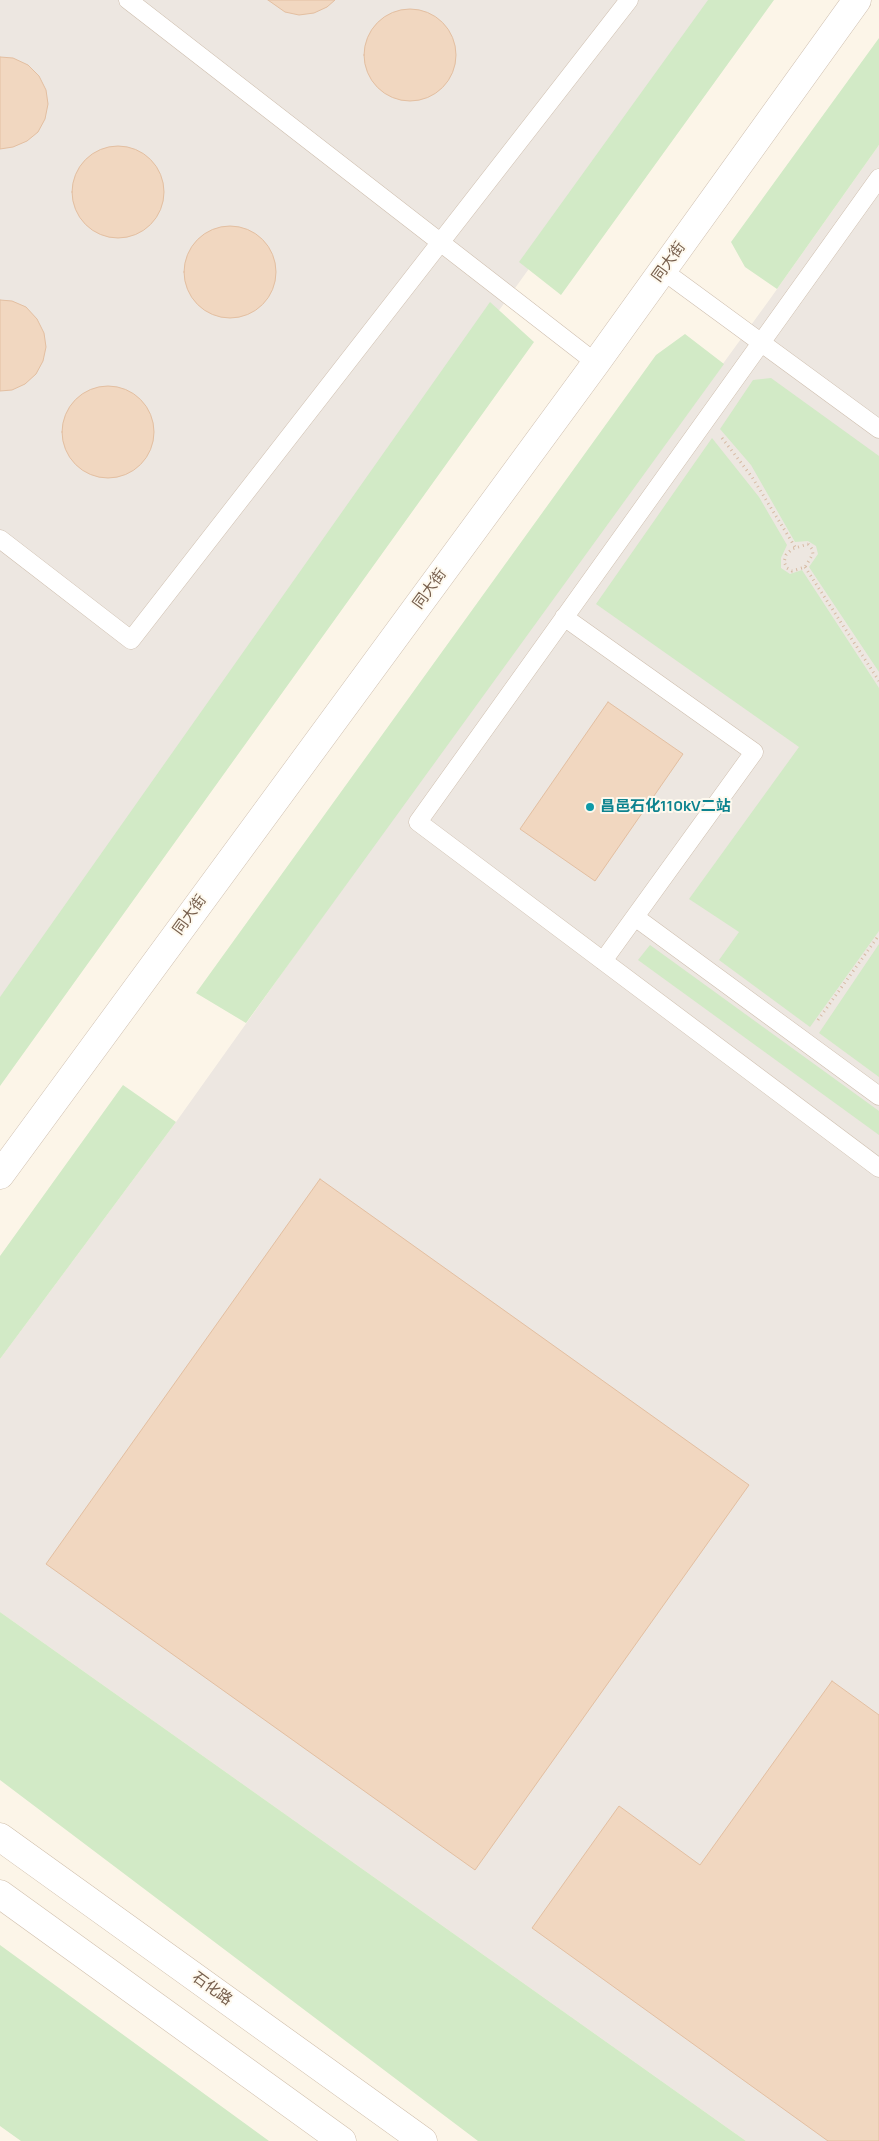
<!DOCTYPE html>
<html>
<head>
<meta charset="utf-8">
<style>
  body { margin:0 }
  canvas { display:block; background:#fcf5e8 }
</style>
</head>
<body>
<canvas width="879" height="2141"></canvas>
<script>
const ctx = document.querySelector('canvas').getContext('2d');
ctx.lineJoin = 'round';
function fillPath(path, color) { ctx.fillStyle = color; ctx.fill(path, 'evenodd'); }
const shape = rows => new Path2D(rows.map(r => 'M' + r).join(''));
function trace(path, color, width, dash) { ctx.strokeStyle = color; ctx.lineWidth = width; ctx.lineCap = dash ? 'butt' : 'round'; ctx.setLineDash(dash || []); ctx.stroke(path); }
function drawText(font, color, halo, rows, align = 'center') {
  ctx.font = font + ' Manrope,"Noto Sans SC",sans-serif'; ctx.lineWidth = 4; ctx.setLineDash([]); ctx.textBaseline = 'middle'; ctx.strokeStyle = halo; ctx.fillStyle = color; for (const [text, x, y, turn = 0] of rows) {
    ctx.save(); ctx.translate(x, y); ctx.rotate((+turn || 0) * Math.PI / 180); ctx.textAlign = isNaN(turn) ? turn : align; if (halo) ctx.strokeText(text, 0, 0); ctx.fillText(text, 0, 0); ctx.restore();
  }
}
fillPath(shape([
  [0,0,722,0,0,1005],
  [879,145,879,2141,746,2141,0,1612,0,1359,176,1122,384,830,770,299]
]), '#ede7e1');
fillPath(shape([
  [708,0,774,0,561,295,519,262],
  [879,38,879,145,777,289,745,267,731,242],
  [490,302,534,342,0,1086,0,997],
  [685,334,724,364,246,1023,196,993,656,355],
  [771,378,879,456,879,672,809,567,818,554,816,546,808,541,795,542,751,465,720,429,753,380],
  [712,438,759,497,787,545,781,558,781,568,790,574,802,570,879,688,879,931,810,1027,719,960,739,932,689,899,799,747,596,604],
  [879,944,879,1077,819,1033],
  [650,945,879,1111,879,1135,638,960],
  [123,1085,176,1122,0,1359,0,1256],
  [0,1612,746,2141,478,2141,0,1780],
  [0,1945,269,2141,21,2141,0,2126]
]), '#d2eac6');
const building = shape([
  [268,0,335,0,327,7,314,13,299,15,285,12,268,0],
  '364 55a46 46 0 1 1 92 0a46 46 0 1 1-92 0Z',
  [0,57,13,58,28,65,39,76,46,90,48,104,45,119,38,132,27,141,13,147,0,149,0,57],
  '72 192a46 46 0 1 1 92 0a46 46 0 1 1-92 0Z',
  '184 272a46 46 0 1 1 92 0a46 46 0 1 1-92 0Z',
  [0,300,12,301,26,307,37,319,44,333,46,347,43,361,36,374,25,384,12,390,0,391,0,300],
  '62 432a46 46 0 1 1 92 0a46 46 0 1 1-92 0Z',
  [608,702,683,754,595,881,520,829,608,702],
  [320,1179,749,1485,475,1870,46,1564,320,1179],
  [832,1681,879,1715,879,2141,828,2141,532,1928,619,1806,700,1865,832,1681]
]);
fillPath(building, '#f1d7c0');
trace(building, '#e3bfa1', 1);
const service = shape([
  [128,0,596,363],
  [879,178,418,822,879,1168],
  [662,270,879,429],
  [0,539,131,640,629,0],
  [564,617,754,752,603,961],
  [635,917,879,1096]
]);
const tertiary = shape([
  [0,1175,596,363,857,0]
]);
const secondary = shape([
  [0,1837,423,2141],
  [0,1894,342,2141]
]);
trace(service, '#cebeae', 19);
trace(tertiary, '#cebeae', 29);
trace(secondary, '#d0bfab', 29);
trace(shape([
  [722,438,752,477,795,547],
  [808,544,812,549,813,554,805,567,792,571,787,568,784,562,786,555,792,549,808,544],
  [805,567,879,681],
  [818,1020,879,935]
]), '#d6baa3', 3, [1, 4]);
trace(service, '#fff', 18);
trace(tertiary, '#fff', 28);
trace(secondary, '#fff', 28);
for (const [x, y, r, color] of [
  [590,807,5,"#0f9aa8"]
]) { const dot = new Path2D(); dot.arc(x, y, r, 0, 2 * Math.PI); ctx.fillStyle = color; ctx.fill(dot); trace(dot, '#fef9ee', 2); }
drawText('15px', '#765e4c', '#fef9ee', [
  ["同大街",669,262,-54],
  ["同大街",430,589,-54],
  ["同大街",190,915,-54],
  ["石化路",212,1989,36]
]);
drawText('bold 15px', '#0d838f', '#fef9ee', [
  ["昌邑石化110kV二站",600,807]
], 'left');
</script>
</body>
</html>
